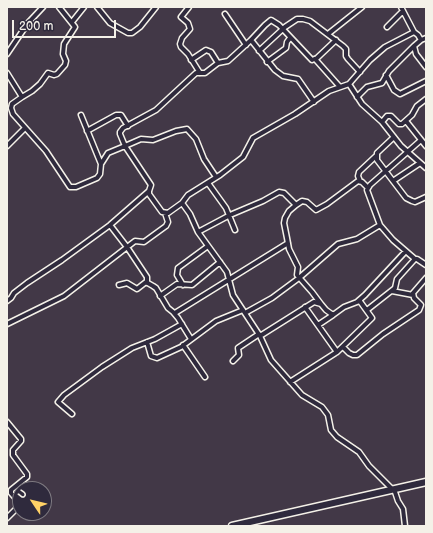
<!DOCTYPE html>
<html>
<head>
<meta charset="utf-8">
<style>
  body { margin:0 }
  #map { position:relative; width:433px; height:533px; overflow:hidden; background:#423847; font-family:"Balsamiq Sans",sans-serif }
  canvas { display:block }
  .frame { position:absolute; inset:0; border:8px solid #f4f1e8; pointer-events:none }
  .north { position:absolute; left:12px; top:481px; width:40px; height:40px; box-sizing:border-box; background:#2f2a3d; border:1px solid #7e7a81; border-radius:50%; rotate:305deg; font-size:11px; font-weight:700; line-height:16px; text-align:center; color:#f4f1e8 }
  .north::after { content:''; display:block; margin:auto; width:14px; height:18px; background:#ffd166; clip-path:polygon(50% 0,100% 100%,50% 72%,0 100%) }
  .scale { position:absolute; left:12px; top:20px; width:104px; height:18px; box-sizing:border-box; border:2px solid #f4f1e8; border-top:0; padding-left:5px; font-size:12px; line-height:14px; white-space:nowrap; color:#f4f1e8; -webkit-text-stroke:3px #2f2a3d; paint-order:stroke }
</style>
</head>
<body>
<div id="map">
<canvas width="433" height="533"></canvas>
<div class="frame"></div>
<div class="north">U</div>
<div class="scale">200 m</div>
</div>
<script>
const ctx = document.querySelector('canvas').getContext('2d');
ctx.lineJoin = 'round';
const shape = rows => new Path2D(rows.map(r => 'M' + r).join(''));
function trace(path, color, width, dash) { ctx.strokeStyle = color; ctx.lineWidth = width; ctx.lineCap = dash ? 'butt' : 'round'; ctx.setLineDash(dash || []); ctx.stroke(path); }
const street = shape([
  [97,7,110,23,128,33,132,33,140,27,156,7],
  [189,7,181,17,188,23,190,29,182,38,180,44,181,47,188,54,200,73],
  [401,7,414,32],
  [225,14,246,45],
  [72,22,84,7],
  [387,27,403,11],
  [328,34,362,7],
  [251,40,265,25,271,20,279,25,312,60,317,58,336,40],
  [421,40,414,46,416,54,426,67],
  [259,51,285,27,297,19,303,19,310,21,343,46,346,49,346,56,348,59,360,72],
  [7,54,28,23,43,7],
  [315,59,340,87],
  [191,60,206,50,211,52,218,63],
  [267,62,286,48,287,42,290,38],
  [7,73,22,97,12,104,11,108,13,114,46,151,70,187,76,187,97,178,100,174,101,164,108,153,125,146,151,185,149,191,149,194,162,212,168,213,182,203],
  [386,75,394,90,400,94,426,81],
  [349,84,362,104,382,122,401,146,426,168],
  [22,97,32,91,40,84,48,73,54,75,57,74,65,65,66,61,63,54,64,44,75,27,59,7],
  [357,97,367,87,382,83,389,71,414,46],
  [81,115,101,164],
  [406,121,426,146],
  [382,122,387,116,391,116,399,124,402,124,412,115,417,106,426,99],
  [87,131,116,115,121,115,128,126],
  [394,137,377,153,377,160,406,198,412,201,415,202,426,197],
  [7,146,25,128],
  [216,177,204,159,196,139,187,129,176,131,153,140,141,139,125,146,120,134,120,132,123,128,156,110,196,73,205,73,218,63,228,61,251,40,275,70,283,76,298,79,314,102],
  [360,181,358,176,359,172,376,156],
  [393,181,420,163],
  [208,183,226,208,235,230],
  [110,225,127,247,147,277,147,283],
  [198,232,230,215,263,201,279,192,284,193,296,205],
  [415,259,417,259,426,265],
  [119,285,127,283,137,289,146,282,153,286,156,288,168,308,173,312,178,318,191,339],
  [183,285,177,275,178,268,208,246],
  [392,291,413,295],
  [160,296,177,284,192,285,220,262],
  [7,301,11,298,14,293,27,283,62,260,110,225,149,191],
  [321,304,312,292,297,275,298,267,289,249,287,238,284,223,285,218,289,211,296,205,302,201,307,202,316,210,327,204,358,181,362,182,368,188],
  [367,310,395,288,397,279,415,259,393,240,380,225,367,190,370,185,421,140],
  [175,313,288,243],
  [245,313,272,298,299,278,338,244,357,239,380,225],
  [7,324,64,296,135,241,144,242,166,226,168,222,165,213],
  [318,325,333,315],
  [260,336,314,302,321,304,326,310,333,315,344,307,357,302,365,295,405,252],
  [147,342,151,356,157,358,181,347,216,321,243,310],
  [183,345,205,377],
  [343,347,349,353,353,355,357,355,383,334,419,310,421,305,414,298,413,293,426,278],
  [337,352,372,318,359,300],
  [233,361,239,355,238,348,259,334],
  [290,382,337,352,305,307],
  [72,414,58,402,64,395,102,367,132,348,155,339,182,324],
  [7,422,21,439,21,441,13,450,13,455,27,474,27,477,11,490,11,493,18,501,19,506,7,518],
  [392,489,369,466,359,452,337,437,331,430,328,415,322,407,302,395,271,360,260,336,233,295,227,272,198,232,190,214,182,203,188,195,220,175,243,157,253,138,295,114,329,91,349,84,370,60,385,47,414,32,418,35,421,40,426,38],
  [394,489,398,501,403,509,405,526]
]);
const secondary = shape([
  [232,526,426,482]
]);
trace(street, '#f4f1e8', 7);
trace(secondary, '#f4f1e8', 9);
trace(street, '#2f2a3d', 4);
trace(secondary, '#2f2a3d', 6);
</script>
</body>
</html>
